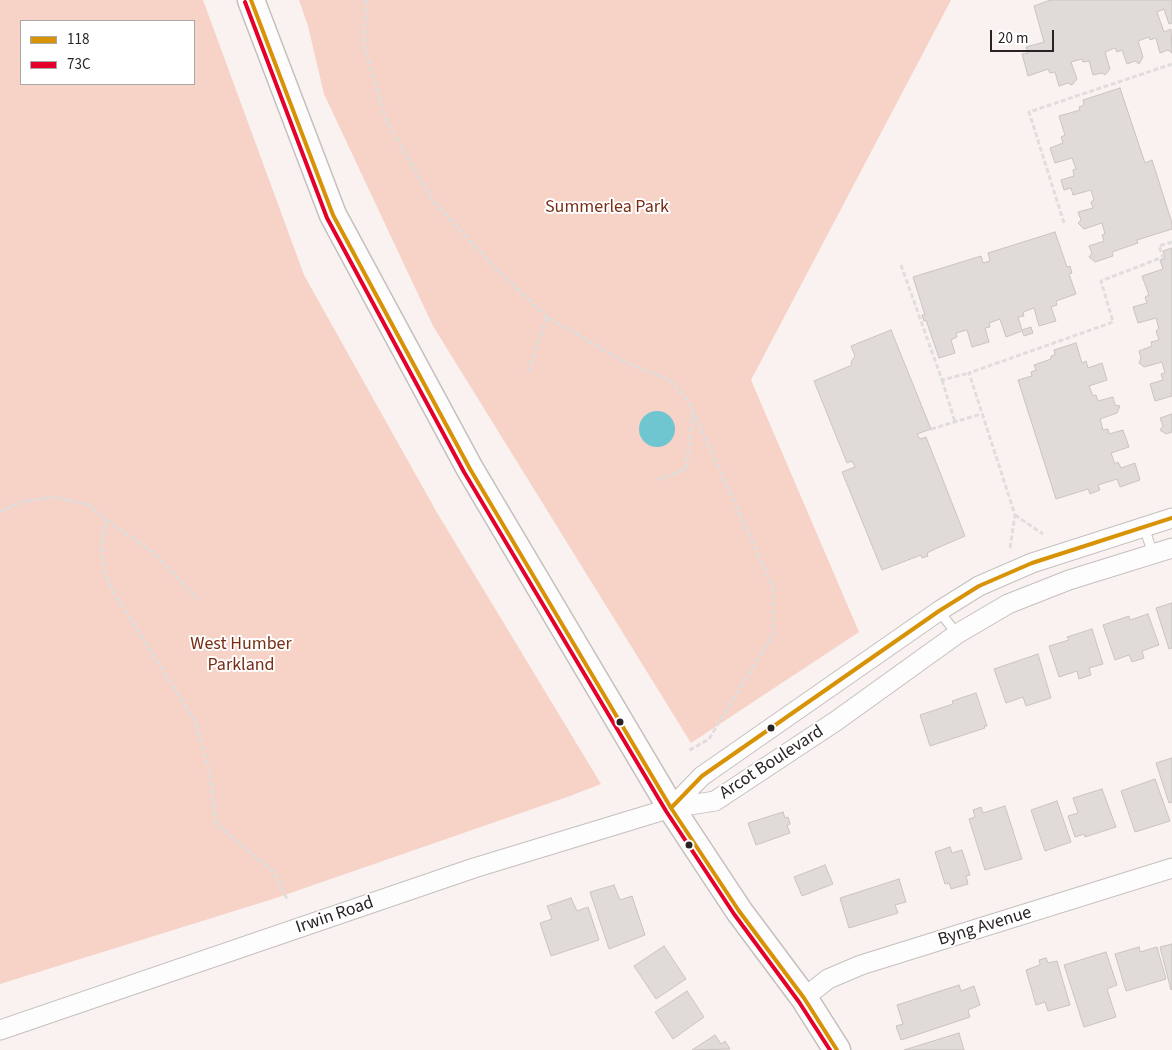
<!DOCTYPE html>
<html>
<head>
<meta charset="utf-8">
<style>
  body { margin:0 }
  #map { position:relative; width:1172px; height:1050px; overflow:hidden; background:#f9f2f0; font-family:"Source Sans 3",sans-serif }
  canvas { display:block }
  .legend { position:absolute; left:20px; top:20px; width:175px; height:65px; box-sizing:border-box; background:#fff; border:1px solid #a9a7a7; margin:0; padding:6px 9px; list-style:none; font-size:15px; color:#292423 }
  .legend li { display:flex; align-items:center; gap:10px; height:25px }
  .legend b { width:25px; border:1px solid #a9a7a7 }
  .scale { position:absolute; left:990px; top:30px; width:64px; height:22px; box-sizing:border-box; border:2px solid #292423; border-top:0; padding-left:6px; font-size:15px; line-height:18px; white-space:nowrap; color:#292423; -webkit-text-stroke:4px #fff; paint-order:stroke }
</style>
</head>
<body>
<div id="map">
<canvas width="1172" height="1050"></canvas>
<ul class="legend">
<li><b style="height:6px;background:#d89205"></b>118</li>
<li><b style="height:6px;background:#e4002b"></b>73C</li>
</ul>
<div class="scale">20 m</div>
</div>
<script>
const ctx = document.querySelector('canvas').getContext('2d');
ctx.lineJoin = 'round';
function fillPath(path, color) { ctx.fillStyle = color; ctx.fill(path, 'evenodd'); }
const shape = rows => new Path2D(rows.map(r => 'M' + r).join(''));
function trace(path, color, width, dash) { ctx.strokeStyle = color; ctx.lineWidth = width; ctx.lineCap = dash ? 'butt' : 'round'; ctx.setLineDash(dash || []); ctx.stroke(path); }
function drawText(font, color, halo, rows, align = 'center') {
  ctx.font = font + ' "Source Sans 3",sans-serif'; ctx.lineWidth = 4; ctx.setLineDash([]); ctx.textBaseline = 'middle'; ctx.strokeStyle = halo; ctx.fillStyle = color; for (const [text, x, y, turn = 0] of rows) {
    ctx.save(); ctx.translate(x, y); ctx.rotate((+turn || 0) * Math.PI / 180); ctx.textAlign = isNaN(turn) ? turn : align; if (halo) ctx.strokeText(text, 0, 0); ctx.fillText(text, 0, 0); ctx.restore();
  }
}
fillPath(shape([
  [0,0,203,0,304,275,436,511,601,784,570,796,276,898,0,984],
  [21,21,194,21,194,84,21,84],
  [299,0,951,0,751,380,859,632,691,743,433,326,324,94,308,26]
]), '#f7d2c6');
fillPath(shape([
  '639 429a18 18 0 1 1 36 0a18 18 0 1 1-36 0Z'
]), '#70c6d0');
const building = shape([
  [1050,0,1172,0,1172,23,1169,24,1164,9,1157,12,1164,32,1171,29,1172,53,1168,50,1160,53,1156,38,1150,40,1149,37,1138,41,1143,57,1139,64,1135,61,1127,64,1122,50,1117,52,1115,48,1105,52,1110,69,1105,75,1102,73,1093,75,1089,61,1083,62,1082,59,1071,62,1077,79,1072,85,1068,83,1059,86,1055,72,1050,73,1048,69,1028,76,1022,54,1028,53,1026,47,1044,42,1034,6,1050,0],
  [1120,88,1145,163,1152,160,1172,223,1172,229,1137,240,1138,243,1112,252,1113,256,1095,262,1089,257,1092,253,1089,246,1104,241,1102,235,1105,234,1102,223,1084,229,1078,223,1081,220,1078,212,1093,208,1091,202,1094,200,1091,190,1073,195,1071,188,1064,190,1061,180,1074,176,1073,170,1076,169,1072,158,1055,163,1050,148,1063,143,1061,137,1065,135,1059,116,1080,110,1079,107,1084,105,1083,100,1120,88],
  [1055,232,1067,267,1070,266,1072,273,1069,274,1076,294,1056,301,1057,305,1051,307,1056,321,1039,326,1034,308,1023,312,1024,316,1018,317,1022,330,1031,327,1033,333,1024,336,1022,331,1006,337,1000,319,989,323,990,327,985,328,989,342,972,347,967,330,956,333,957,337,951,340,955,353,939,358,926,320,924,321,922,315,925,315,913,277,981,256,983,263,990,261,988,253,1055,232],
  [1172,248,1172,396,1155,401,1150,384,1163,380,1161,374,1165,373,1162,362,1144,367,1139,363,1141,358,1139,351,1152,346,1151,342,1159,340,1156,331,1159,329,1156,318,1138,323,1133,307,1147,303,1145,297,1149,295,1142,276,1163,269,1160,260,1165,259,1163,251,1172,248],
  [891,330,931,429,917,434,920,439,926,437,965,536,935,549,927,553,928,556,922,558,921,555,882,570,842,472,855,467,852,461,847,463,814,381,852,365,851,362,855,356,851,346,891,330],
  [1076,343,1082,363,1086,361,1088,368,1102,363,1107,380,1089,386,1093,396,1096,395,1098,401,1113,397,1115,405,1120,406,1117,413,1100,419,1103,430,1108,429,1109,434,1123,430,1129,447,1111,453,1115,464,1118,462,1121,468,1135,463,1140,480,1120,487,1117,479,1098,485,1100,490,1090,494,1088,489,1056,499,1018,380,1032,376,1031,372,1036,370,1034,365,1051,359,1051,356,1055,355,1054,350,1076,343],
  [1172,414,1172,432,1166,434,1160,430,1163,426,1160,418,1172,414],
  [1172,603,1172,648,1169,649,1156,608,1172,603],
  [1148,614,1159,645,1142,651,1144,658,1132,662,1129,655,1115,660,1103,625,1129,616,1130,620,1148,614],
  [1092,629,1103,664,1089,668,1091,675,1079,679,1077,671,1059,677,1049,646,1069,640,1067,637,1092,629],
  [1038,654,1051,698,1026,706,1023,697,1006,703,994,669,1038,654],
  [976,693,987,726,984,726,985,728,930,746,920,715,953,704,952,701,976,693],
  [1172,758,1172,802,1169,803,1156,763,1172,758],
  [1155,779,1170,821,1135,832,1121,791,1155,779],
  [1102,789,1116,827,1085,837,1084,834,1075,837,1068,816,1078,813,1073,798,1102,789],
  [1057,801,1071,842,1045,851,1031,810,1057,801],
  [1005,806,1022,859,985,870,969,819,975,817,973,810,981,807,983,813,1005,806],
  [783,812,785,818,788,817,790,824,787,825,790,833,756,845,748,823,783,812],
  [950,847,952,853,962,850,970,875,966,876,968,884,951,889,949,883,945,884,935,852,950,847],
  [825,865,833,884,802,896,794,877,825,865],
  [899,879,906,902,895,905,898,913,849,928,840,898,899,879],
  [614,885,620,900,632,896,645,935,609,949,590,892,614,885],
  [571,898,577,911,588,907,599,940,551,956,540,923,552,919,547,906,571,898],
  [1172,944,1172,989,1171,990,1160,947,1172,944],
  [664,946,686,979,656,999,634,966,664,946],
  [1139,947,1140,952,1157,947,1166,979,1126,991,1115,954,1139,947],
  [1106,952,1117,985,1107,989,1116,1017,1084,1027,1064,965,1106,952],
  [1046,958,1048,963,1057,961,1070,1005,1048,1011,1045,1002,1036,1005,1026,970,1040,965,1039,960,1046,958],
  [959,985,961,991,974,986,980,1005,968,1010,970,1017,901,1040,896,1026,903,1024,897,1005,959,985],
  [687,991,704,1017,673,1039,655,1012,687,991],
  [959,1033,964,1050,904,1050,959,1033],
  [715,1035,721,1044,725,1041,730,1049,692,1050,715,1035]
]);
fillPath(building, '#e0dbd9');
trace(building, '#c9c3c1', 1);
const service = shape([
  [1144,527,1153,554],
  [939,611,957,634]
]);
const minor = shape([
  [671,808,702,776,939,611,979,586,1032,563,1172,518],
  [804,998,828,979,861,965,1172,868],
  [0,1030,474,868,671,808,715,801,836,721,957,634,1008,604,1069,580,1172,548]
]);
const secondary = shape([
  [251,0,333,215,470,469,671,808,739,911,804,998,837,1050]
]);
trace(service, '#c5bfbe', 11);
trace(minor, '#c5bfbe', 21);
trace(secondary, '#c5bfbe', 29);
trace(shape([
  [366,0,364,45,386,120,433,201,498,271,547,317,627,363,671,381,688,401,773,587,773,634,709,739,688,751],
  [1064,223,1029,112,1172,64],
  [901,265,942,380,969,373],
  [528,372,547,317],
  [942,380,955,422],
  [931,429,981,414],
  [658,480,686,469,693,413],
  [0,512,21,502,54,497,89,505,106,520,103,536,102,554,105,573,114,593,195,721,210,773,216,824,274,872,287,899],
  [1015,515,1043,534],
  [106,520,154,553,198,600],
  [1010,548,1015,515,969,373,1113,322,1101,281,1163,257,1159,246,1172,242]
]), '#e0dedd', 3, [5, 2.5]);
trace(service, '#fefdfd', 9);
trace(minor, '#fefdfd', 19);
trace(secondary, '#fefdfd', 26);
trace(shape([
  [251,0,333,215,470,469,671,808,739,911,804,998,837,1050],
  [671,808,702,776,939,611,979,586,1032,563,1172,518]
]), '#d89205', 4);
trace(shape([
  [245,2,327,218,464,472,666,811,734,914,799,1002,830,1050]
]), '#e4002b', 4);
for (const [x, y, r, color] of [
  [620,722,4.5,"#292423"],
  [771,728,4.5,"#292423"],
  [689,845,4.5,"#292423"]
]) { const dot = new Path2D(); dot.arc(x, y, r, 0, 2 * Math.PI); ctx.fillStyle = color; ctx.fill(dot); trace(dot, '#fff', 2); }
drawText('18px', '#782d15', '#fff', [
  ["Summerlea Park",607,208],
  ["West Humber",241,645],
  ["Parkland",241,666]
]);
drawText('18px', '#292423', '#fff', [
  ["Arcot Boulevard",772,763,-33],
  ["Irwin Road",335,916,-19],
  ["Byng Avenue",985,927,-17]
]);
</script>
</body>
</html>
